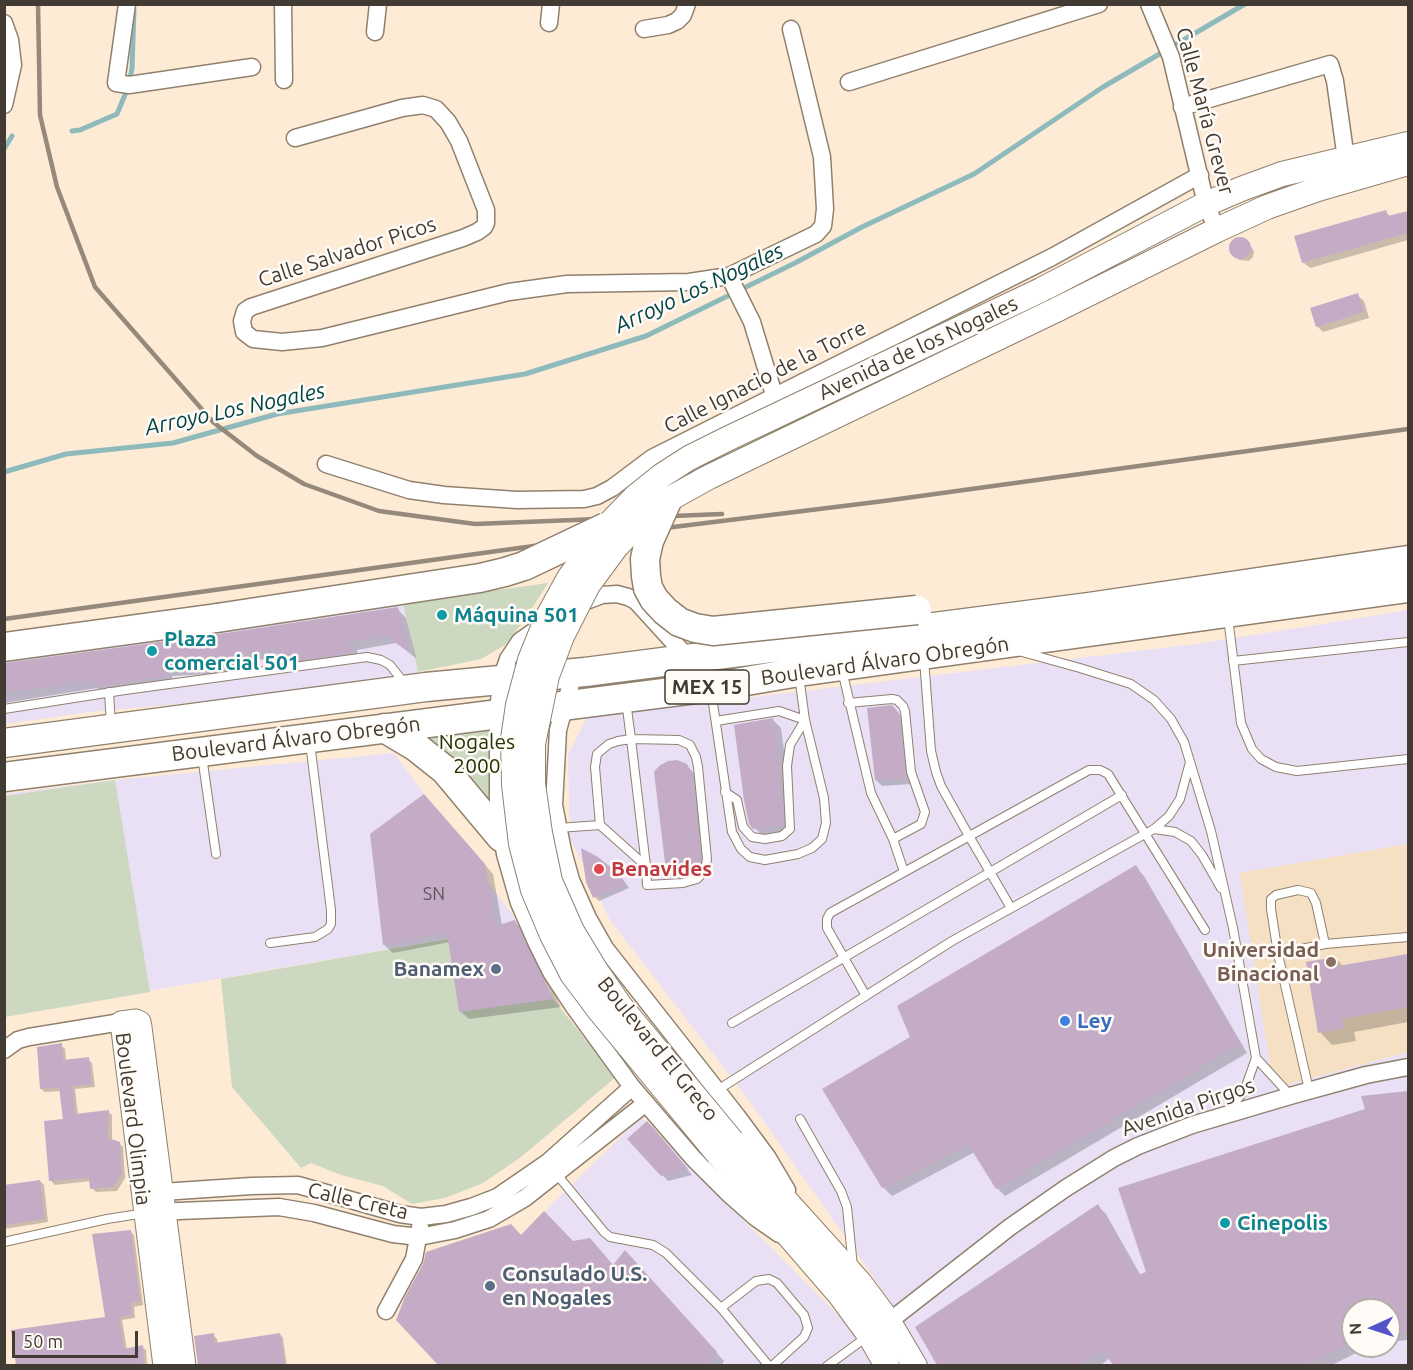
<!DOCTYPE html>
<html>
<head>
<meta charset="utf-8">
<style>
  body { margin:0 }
  #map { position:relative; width:1413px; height:1370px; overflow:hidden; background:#fdebd6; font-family:Ubuntu,sans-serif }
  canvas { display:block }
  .frame { position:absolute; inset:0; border:6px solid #423b33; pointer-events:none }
  .north { position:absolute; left:1341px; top:1298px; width:60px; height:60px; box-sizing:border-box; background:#fffbf7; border:2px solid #b3aea9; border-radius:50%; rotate:267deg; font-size:16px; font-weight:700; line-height:24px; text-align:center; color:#423b33 }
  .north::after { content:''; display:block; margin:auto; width:21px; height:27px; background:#5353ca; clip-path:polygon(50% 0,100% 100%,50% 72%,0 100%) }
  .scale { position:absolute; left:12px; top:1331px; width:126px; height:27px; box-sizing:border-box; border:3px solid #423b33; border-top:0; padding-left:8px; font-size:18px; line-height:21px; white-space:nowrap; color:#423b33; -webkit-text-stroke:4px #fffbf7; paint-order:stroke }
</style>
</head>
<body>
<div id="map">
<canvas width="1413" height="1370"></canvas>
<div class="frame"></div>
<div class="north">N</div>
<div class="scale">50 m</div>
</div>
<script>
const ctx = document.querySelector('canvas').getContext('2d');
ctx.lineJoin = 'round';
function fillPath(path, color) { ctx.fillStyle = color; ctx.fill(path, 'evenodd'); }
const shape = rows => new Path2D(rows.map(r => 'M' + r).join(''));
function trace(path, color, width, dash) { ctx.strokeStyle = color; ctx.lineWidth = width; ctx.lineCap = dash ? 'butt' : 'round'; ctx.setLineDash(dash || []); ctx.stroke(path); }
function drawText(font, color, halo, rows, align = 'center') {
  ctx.font = font + ' Ubuntu,sans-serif'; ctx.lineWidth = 5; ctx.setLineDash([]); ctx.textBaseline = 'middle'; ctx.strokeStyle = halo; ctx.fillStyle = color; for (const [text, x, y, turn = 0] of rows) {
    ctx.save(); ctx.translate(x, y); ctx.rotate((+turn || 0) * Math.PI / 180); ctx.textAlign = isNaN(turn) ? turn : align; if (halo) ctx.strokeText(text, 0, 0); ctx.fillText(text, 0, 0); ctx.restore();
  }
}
fillPath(shape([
  [403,603,420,682,90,712,5,724,4,635],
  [1408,610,1408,844,1240,873,1285,1085,1408,1052,1408,1365,927,1365,881,1288,751,1103,610,920,570,838,568,755,587,717,1204,643],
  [1353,1310,1389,1310,1389,1346,1353,1346],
  [394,753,516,920,553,999,459,1012,447,939,5,1016,5,794,115,780],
  [641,1117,851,1328,875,1365,653,1365,526,1230]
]), '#e9e0f5');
fillPath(shape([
  [1408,844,1408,1052,1285,1085,1270,1066,1240,873]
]), '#f6e0c4');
fillPath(shape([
  [548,583,526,618,505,645,481,659,418,672,403,603],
  [503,723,501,825,428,739],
  [115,780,150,992,5,1017,5,796],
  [448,939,459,1011,553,999,616,1077,521,1157,483,1183,445,1198,412,1204,383,1186,341,1175,311,1163,301,1168,232,1087,221,979]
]), '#cdd8c1');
fillPath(shape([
  [1386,212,1391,217,1408,212,1408,240,1310,268,1303,262],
  [1237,239,1247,241,1254,251,1253,257,1249,261,1239,260,1232,251,1233,242],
  [1357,295,1364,301,1369,318,1323,332,1317,326],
  [397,609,406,618,416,658,396,643,357,650,359,661,292,670,284,661,282,657,242,662,242,672,172,676,173,684,104,695,97,688,4,703,4,665],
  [893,707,904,720,912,784,882,786,876,780],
  [773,720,781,728,789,788,791,833,763,836,750,823],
  [686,765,695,774,708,868,707,875,676,878,667,870],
  [432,804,493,874,502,925,515,922,523,930,561,1007,469,1019,460,1011,450,942,393,953,384,945],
  [1136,867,1144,876,1247,1053,1005,1196,997,1188,975,1152,892,1196,884,1188,824,1090,912,1037],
  [622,878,629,888,599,901,595,897],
  [1408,955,1408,1022,1354,1032,1356,1041,1332,1045,1320,1032,1335,958,1344,967],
  [61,1045,65,1049,66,1061,88,1059,92,1063,95,1087,75,1089,78,1115,108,1112,112,1115,112,1141,119,1143,123,1147,125,1178,117,1191,96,1192,92,1188,91,1181,55,1185,51,1181,64,1120,61,1091,45,1092,41,1089],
  [1408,1093,1408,1340,1389,1342,1389,1310,1353,1310,1353,1346,1370,1346,1330,1366,1114,1366,1110,1358,1099,1366,939,1366,917,1327,1098,1206,1106,1214,1141,1276,1148,1272,1367,1110,1363,1097],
  [653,1129,692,1175,668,1181,629,1139],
  [40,1181,44,1185,48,1222,4,1229,4,1187],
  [130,1231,134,1235,143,1305,134,1307,135,1318,122,1320,127,1350,142,1347,146,1350,147,1366,22,1366,21,1356,106,1318],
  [522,1237,573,1243,614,1266,633,1261,724,1361,721,1366,440,1366,398,1320],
  [280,1334,283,1338,287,1366,262,1366,258,1338],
  [213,1335,217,1339,218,1344,252,1343,248,1366,199,1366]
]), '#0003');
trace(shape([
  [72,131,80,130,117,114,129,85,132,68,134,9],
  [4,149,12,136],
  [4,472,66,454,173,443,277,414,525,374,646,336,795,263,862,227,974,174,1103,87,1245,4]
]), '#8ebabc', 5);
fillPath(shape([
  [1386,210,1388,216,1408,211,1408,233,1302,263,1294,236],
  '1229 248a11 11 0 1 1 22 0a11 11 0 1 1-22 0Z',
  [1358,293,1364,312,1316,327,1310,308],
  [398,607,409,652,386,635,349,642,352,653,282,662,278,649,234,654,234,665,164,668,165,676,94,687,93,680,4,693,4,663,219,634],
  [892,705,899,713,906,778,875,780,867,708],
  [773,718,781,779,783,825,753,829,749,824,744,800,734,725],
  [677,760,687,764,692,774,701,859,699,867,666,871,654,772,659,766,668,761],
  [424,794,485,864,496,926,515,920,553,999,459,1012,447,933,383,945,370,834],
  [581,848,598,857,618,873,626,884,593,898,586,882],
  [1136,865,1240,1044,996,1189,968,1144,882,1188,822,1089,910,1037,897,1006],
  [1408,954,1408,1007,1342,1019,1344,1028,1318,1033,1306,962,1336,957,1338,966],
  [62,1043,63,1060,89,1057,92,1084,72,1086,75,1114,109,1110,108,1138,120,1142,122,1173,113,1187,90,1189,89,1178,49,1181,44,1121,63,1119,59,1087,40,1089,37,1047],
  [1408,1091,1408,1331,1389,1333,1389,1310,1353,1310,1353,1342,1305,1365,1113,1365,1103,1350,1078,1365,937,1365,915,1327,1098,1204,1138,1275,1146,1272,1118,1188,1365,1109,1361,1096],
  [647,1121,652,1126,688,1169,661,1176,627,1139],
  [40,1180,45,1219,4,1225,4,1185],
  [544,1211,573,1241,590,1238,613,1265,625,1250,717,1352,706,1365,438,1365,396,1320,405,1297,423,1264,426,1252,511,1224,521,1235],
  [131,1230,140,1301,131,1303,132,1315,119,1317,124,1349,143,1345,144,1365,16,1365,11,1330,105,1317,92,1234],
  [214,1333,215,1343,280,1333,285,1365,198,1365,194,1336]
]), '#c4abc6');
const service = shape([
  [1228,617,1241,723,1252,749,1261,759,1276,767,1297,771,1408,759],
  [1022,652,1080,668,1131,684,1154,700,1171,719,1184,742,1211,831,1233,928,1256,1058,1245,1089,1229,1111],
  [924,659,931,751,936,772,941,786,969,836,1011,908],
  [1233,661,1408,642],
  [842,670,871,793,893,839,904,872],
  [711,690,732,832,741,849,750,857,765,860,798,854,812,848,822,839,826,823,824,798,805,720,799,676],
  [109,692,111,725],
  [626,701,631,739,646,866,600,825,595,767,597,754,609,744,618,741,631,739,679,740,690,745,696,757,698,767,707,859,705,871,697,879,683,883,647,885,646,866],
  [848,703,892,699,897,700,903,706,905,711,911,772,925,812,921,824,893,839],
  [4,709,125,690,367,657,381,660,390,665,405,684],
  [716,721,779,711,805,720,790,745,787,766,790,829,782,836,765,839,752,837,743,827,737,800,725,792],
  [202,756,216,854],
  [558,828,600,825],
  [1154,829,1175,832,1191,841,1202,855,1221,888],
  [270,943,315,937,328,929,331,924,331,910,310,743],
  [1278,954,1325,944,1408,937],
  [866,996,827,928,827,919,830,913,1089,770,1100,770,1108,774,1205,930],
  [732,1023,1122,795],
  [1256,1058,1290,1095],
  [1309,1090,1278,954,1271,909,1271,899,1276,895,1298,890,1311,893,1316,903,1325,944],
  [716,1091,952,941,1154,829,1169,816,1180,799,1190,762],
  [800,1119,841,1191,847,1207,853,1267],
  [555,1172,604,1232,610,1237,653,1245,666,1253,721,1308,769,1366],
  [4,1242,107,1219,145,1213],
  [721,1308,756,1281,769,1279,777,1283,804,1315,808,1328,804,1337,772,1366],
  [827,1366,868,1336]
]);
const minor = shape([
  [127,4,116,83,129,85,252,67],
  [283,4,284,80],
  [1149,4,1171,57,1206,204,1217,230],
  [4,23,10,40,13,65,4,105],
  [549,23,551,4],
  [644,29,668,25,677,21,683,15,687,4],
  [375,32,378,4],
  [849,82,1099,4],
  [1182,107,1330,64,1335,81,1346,159],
  [295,138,402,108,423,105,436,109,448,122,459,141,486,210,486,223,484,227,477,232,463,238,251,307,245,311,242,321,244,332,253,339,282,342,322,338,509,292,567,284,689,282,729,276,816,234,823,226,825,209,822,157,791,29],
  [729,276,752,322,775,398],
  [326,464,409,490,444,495,517,500,584,499,597,496,612,488,652,458,1052,257,1200,175],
  [576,605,602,595,617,594,628,597,636,601,688,658],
  [544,624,520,641,508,659,501,680,498,713,498,809,505,854,519,903,537,944,551,972,574,1007,632,1087,693,1158,730,1195,756,1218,779,1234],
  [574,673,558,730,554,805,563,851,571,880,588,918,605,948,737,1116,768,1158,787,1190],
  [4,1050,18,1040,29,1037,121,1022],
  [162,1192,251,1186,298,1185,400,1214,421,1217,446,1214,471,1207,497,1197,548,1162,632,1087],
  [154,1212,279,1207,314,1213,393,1234,419,1237,455,1230,489,1219,525,1198,646,1103],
  [386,1311,414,1259,420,1227],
  [882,1327,1010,1227,1066,1188,1114,1158,1138,1146,1192,1125,1290,1096,1366,1075,1408,1067]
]);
const tertiary = shape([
  [164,1366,121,1022,136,1020,140,1022,141,1027,185,1366]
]);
const secondary = shape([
  [1041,290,1206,204,1241,189,1282,174,1408,144],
  [1056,310,1217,230,1267,207,1318,189,1408,163],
  [732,1141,860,1283,889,1322,915,1366],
  [718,1154,840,1295,870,1336,887,1366]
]);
const trunk = shape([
  [4,647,217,618],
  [384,728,416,747,445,770,501,837],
  [4,743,426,687,585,672,1089,607,1408,560],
  [4,777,711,687,799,672,1408,588]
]);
trace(service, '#90806d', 10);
trace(minor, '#90806d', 19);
trace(tertiary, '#90806d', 23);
trace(secondary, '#90806d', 26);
trace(trunk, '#90806d', 31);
trace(service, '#fff', 8);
trace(minor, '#fff', 16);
trace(tertiary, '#fff', 21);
trace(secondary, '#fff', 24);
trace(trunk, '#fff', 28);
trace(shape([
  [38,4,40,115,57,187,95,287,213,422,257,456,304,484,379,511,475,524,722,514],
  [4,619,657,529,884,501,1408,429]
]), '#95897b', 4.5);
const secondaryBridge = shape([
  [732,1141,621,1007,595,969,572,931,550,881,540,833,533,784,533,744,547,676,562,636,588,585,616,547,637,525,673,497,709,477,1056,310],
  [718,1154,599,1010,572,974,552,935,533,890,521,844,514,785,513,739,518,705,530,660,547,618,569,578,606,527,635,497,661,476,689,458,727,439,1041,290]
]);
const trunkBridge = shape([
  [667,501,649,541,645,559,646,576,648,588,654,599,665,611,679,622,695,628,713,631,917,610],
  [217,618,480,578,505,572,524,566,606,527]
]);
trace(secondaryBridge, '#90806d', 26, []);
trace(trunkBridge, '#90806d', 31, []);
trace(secondaryBridge, '#fff', 24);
trace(trunkBridge, '#fff', 28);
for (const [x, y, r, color] of [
  [442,615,6,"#0f9aa8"],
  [152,651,6,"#0f9aa8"],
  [599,869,6,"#e0444e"],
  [1331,962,6,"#8d6e63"],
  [496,969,6,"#5c6f8a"],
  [1065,1021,6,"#3f7fe0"],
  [1225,1223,6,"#0f9aa8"],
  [490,1286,6,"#5c6f8a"]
]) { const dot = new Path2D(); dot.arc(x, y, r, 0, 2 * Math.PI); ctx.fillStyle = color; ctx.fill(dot); trace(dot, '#fffbf7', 2); }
drawText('18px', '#625758', null, [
  ["SN",434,894]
]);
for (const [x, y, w] of [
  [707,687,84]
]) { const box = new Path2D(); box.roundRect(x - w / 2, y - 17, w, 34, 4.5); ctx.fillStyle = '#fffbf7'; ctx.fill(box); trace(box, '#423b33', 1.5); }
drawText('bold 20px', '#423b33', null, [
  ["MEX 15",707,687]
]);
drawText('21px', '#423b33', '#fffbf7', [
  ["Calle María Grever",1205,111,75],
  ["Calle Salvador Picos",347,252,-18],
  ["Avenida de los Nogales",918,348,-25],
  ["Calle Ignacio de la Torre",765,377,-27],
  ["Boulevard Álvaro Obregón",885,661,-8],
  ["Boulevard Álvaro Obregón",296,739,-7],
  ["Boulevard El Greco",658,1049,51],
  ["Avenida Pirgos",1188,1107,-19],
  ["Boulevard Olimpia",133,1119,83],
  ["Calle Creta",358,1201,13]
]);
drawText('bold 21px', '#0d838f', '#fffbf7', [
  ["Máquina 501",454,615],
  ["Plaza",164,639],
  ["comercial 501",164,663],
  ["Cinepolis",1237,1223]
], 'left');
drawText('21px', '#233503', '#fffbf7', [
  ["Nogales",477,742],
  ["2000",477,766]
]);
drawText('bold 21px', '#be3a42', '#fffbf7', [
  ["Benavides",611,869]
], 'left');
drawText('bold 21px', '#785e54', '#fffbf7', [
  ["Universidad",1319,950],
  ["Binacional",1319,974]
], 'right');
drawText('bold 21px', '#4e5e75', '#fffbf7', [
  ["Banamex",484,969],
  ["Consulado U.S.",502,1274,"left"],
  ["en Nogales",502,1298,"left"]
], 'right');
drawText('bold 21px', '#366cbe', '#fffbf7', [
  ["Ley",1077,1021]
], 'left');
drawText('italic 22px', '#004548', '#fffbf7', [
  ["Arroyo Los Nogales",699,288,-25],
  ["Arroyo Los Nogales",235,409,-12]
]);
</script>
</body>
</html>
